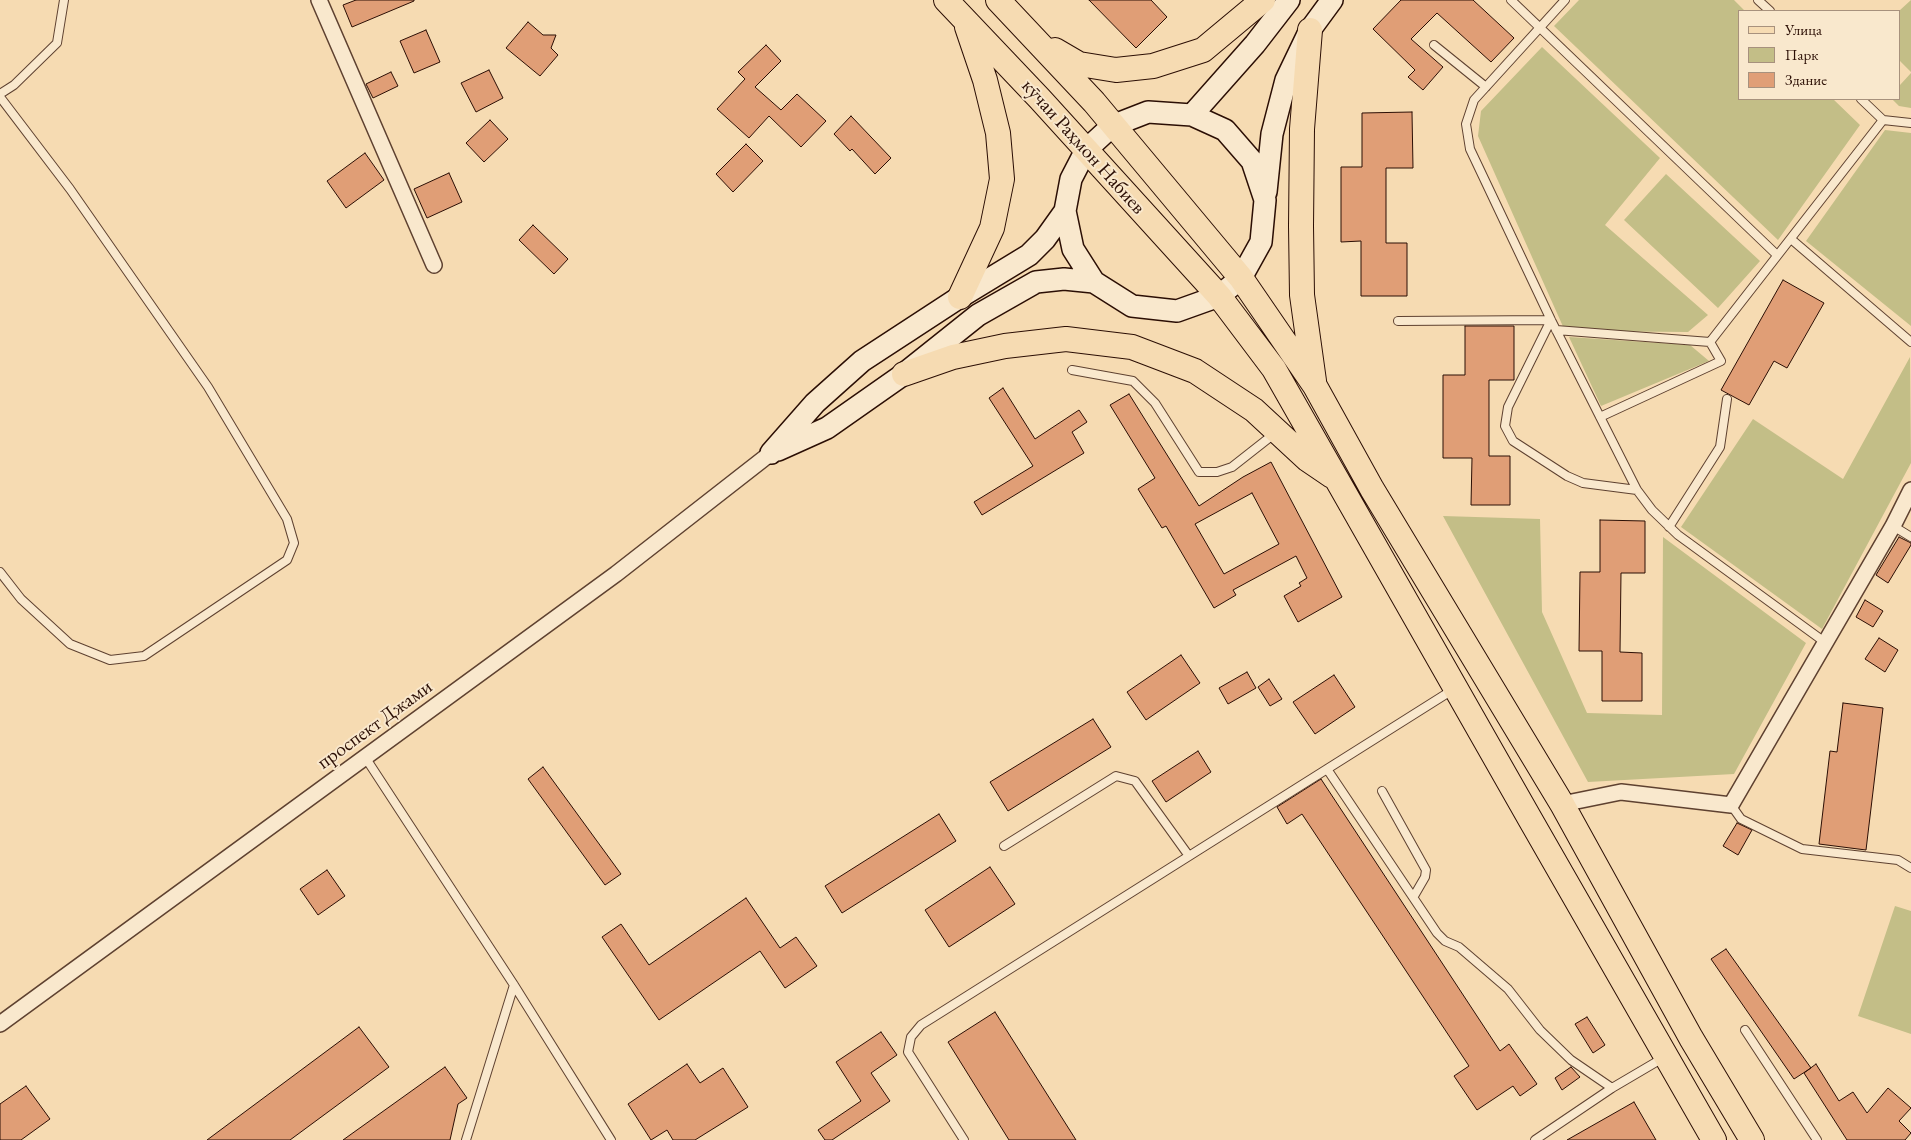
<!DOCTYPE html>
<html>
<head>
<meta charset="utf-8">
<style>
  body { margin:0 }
  #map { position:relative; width:1911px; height:1140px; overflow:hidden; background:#f6dbb2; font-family:"EB Garamond",serif }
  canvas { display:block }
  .legend { position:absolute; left:1738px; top:10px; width:162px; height:90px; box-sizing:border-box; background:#f9e8cd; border:1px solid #a7917d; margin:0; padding:6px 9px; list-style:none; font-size:15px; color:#2b0e04 }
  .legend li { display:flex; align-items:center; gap:10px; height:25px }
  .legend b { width:25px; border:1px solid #a7917d }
</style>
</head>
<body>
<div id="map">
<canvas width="1911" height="1140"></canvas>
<ul class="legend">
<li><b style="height:6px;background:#f6dbb2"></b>Улица</li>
<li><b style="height:14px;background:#c3be87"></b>Парк</li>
<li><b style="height:14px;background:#e09e76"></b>Здание</li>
</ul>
</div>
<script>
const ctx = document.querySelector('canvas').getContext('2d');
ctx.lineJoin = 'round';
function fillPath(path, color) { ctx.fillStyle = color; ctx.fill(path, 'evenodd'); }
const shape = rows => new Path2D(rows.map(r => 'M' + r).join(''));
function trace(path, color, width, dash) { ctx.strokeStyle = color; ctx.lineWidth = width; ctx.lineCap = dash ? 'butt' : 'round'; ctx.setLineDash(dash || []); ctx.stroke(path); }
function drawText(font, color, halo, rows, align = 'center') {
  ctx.font = font + ' "EB Garamond",serif'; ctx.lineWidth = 4; ctx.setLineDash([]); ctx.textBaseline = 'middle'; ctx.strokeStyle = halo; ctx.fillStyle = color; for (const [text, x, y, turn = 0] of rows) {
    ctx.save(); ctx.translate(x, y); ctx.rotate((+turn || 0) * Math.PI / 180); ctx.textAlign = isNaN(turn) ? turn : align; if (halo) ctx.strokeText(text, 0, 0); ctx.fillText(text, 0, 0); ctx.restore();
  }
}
fillPath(shape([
  [1579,0,1734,0,1745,11,1740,11,1740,99,1833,99,1860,125,1778,240,1554,26],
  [1911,0,1911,72,1900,61,1899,11],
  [1542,47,1660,158,1605,225,1708,315,1688,332,1565,331,1478,136,1481,111],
  [1911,73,1911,108,1899,106,1892,99,1900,99,1900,85],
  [1885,130,1911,133,1911,326,1806,241],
  [1666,174,1760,261,1718,308,1624,220],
  [1569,337,1690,345,1709,361,1601,406],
  [1910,357,1911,463,1822,629,1681,527,1753,419,1843,479],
  [1443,516,1540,519,1542,612,1587,713,1662,715,1663,537,1806,643,1734,774,1588,782],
  [1895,906,1911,911,1911,1034,1858,1016]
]), '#c3be87');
const building = shape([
  [356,0,414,0,414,1,352,27,343,5,356,0],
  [1089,0,1151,0,1167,17,1136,48,1089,0],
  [1401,0,1473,0,1514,38,1491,62,1437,13,1411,39,1443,67,1423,90,1408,77,1415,70,1373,29,1401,0],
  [528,22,543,35,556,35,551,48,558,55,540,76,506,48,528,22],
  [426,30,440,62,414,73,400,41,426,30],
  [766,45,781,61,755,87,781,110,797,94,826,121,801,147,769,116,749,138,717,109,745,79,738,72,766,45],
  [489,70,503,98,476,112,461,83,489,70],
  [391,72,398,86,373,98,366,84,391,72],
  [1412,112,1413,168,1386,168,1386,243,1407,243,1407,296,1361,296,1361,241,1341,242,1341,167,1362,167,1362,113,1412,112],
  [851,116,891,158,875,174,852,149,850,151,834,134,851,116],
  [490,120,508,139,484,162,466,143,490,120],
  [746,144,763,161,733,192,716,174,746,144],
  [365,153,384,180,346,208,327,181,365,153],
  [449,173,462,202,427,218,414,189,449,173],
  [533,225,568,259,554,274,519,240,533,225],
  [1783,280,1824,303,1787,368,1774,361,1749,405,1721,390,1783,280],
  [1465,326,1514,326,1514,380,1489,380,1489,456,1510,456,1510,505,1471,505,1472,458,1443,458,1443,375,1465,375,1465,326],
  [1003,388,1035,439,1079,410,1087,422,1072,432,1084,453,982,515,974,502,1033,466,989,398,1003,388],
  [1129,394,1199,506,1243,477,1271,462,1342,597,1298,622,1284,596,1301,586,1299,583,1307,578,1296,556,1233,590,1236,595,1214,608,1166,526,1162,528,1138,489,1155,478,1110,405,1129,394],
  [1252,493,1279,544,1224,574,1195,524,1252,493],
  [1600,520,1645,521,1645,573,1621,573,1620,652,1642,653,1642,701,1602,701,1602,651,1579,651,1580,572,1600,572,1600,520],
  [1899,537,1911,543,1911,545,1888,583,1876,575,1899,537],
  [1865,600,1883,611,1873,627,1856,617,1865,600],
  [1879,638,1898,650,1885,672,1865,659,1879,638],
  [1181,655,1200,683,1146,720,1127,692,1181,655],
  [1247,672,1256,688,1228,704,1219,688,1247,672],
  [1334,675,1355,707,1315,734,1293,702,1334,675],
  [1269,679,1282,699,1270,706,1258,687,1269,679],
  [1843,703,1883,708,1866,850,1819,844,1830,751,1837,752,1843,703],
  [1093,719,1111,747,1008,811,990,782,1093,719],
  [1198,751,1211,772,1166,802,1152,781,1198,751],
  [543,767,621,874,605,885,528,779,543,767],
  [1321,779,1500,1051,1509,1044,1537,1084,1520,1096,1513,1086,1477,1110,1454,1076,1469,1066,1302,814,1287,824,1277,807,1321,779],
  [939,814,956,841,842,913,825,886,939,814],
  [1737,823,1752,830,1738,855,1723,846,1737,823],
  [990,867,1015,904,949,947,925,910,990,867],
  [327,870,345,896,318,915,300,889,327,870],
  [746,898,780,948,796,937,817,966,785,988,760,951,659,1020,602,937,621,924,649,965,746,898],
  [1726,949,1811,1068,1794,1079,1711,959,1726,949],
  [995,1012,1076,1140,1009,1140,948,1042,995,1012],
  [1587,1017,1605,1045,1593,1053,1575,1024,1587,1017],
  [359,1027,389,1067,290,1140,207,1140,359,1027],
  [881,1032,897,1055,871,1073,890,1101,832,1140,825,1140,818,1130,861,1101,836,1062,881,1032],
  [687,1064,700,1083,723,1068,748,1107,695,1140,673,1140,667,1130,651,1140,628,1104,687,1064],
  [1816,1064,1839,1101,1853,1092,1867,1113,1888,1088,1911,1108,1899,1121,1911,1133,1905,1140,1847,1140,1804,1073,1816,1064],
  [445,1067,467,1098,458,1104,450,1140,343,1140,445,1067],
  [1571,1067,1580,1077,1562,1090,1555,1078,1571,1067],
  [26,1086,50,1119,21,1140,0,1140,0,1104,26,1086],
  [1634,1102,1656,1140,1567,1140,1634,1102]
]);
fillPath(building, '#e09e76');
trace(building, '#2b0e04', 1);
const lane = shape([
  [1511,0,1777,255],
  [1565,0,1474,100,1466,124,1470,149,1551,320,1637,490,1652,510,1678,535,1826,643],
  [1758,0,1770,11],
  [1434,45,1486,87],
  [0,94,14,85,57,43,64,0],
  [0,97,70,189,208,387,287,519,294,543,287,560,144,656,110,660,70,644,21,599,0,572],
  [1861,99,1883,120,1911,123],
  [1791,239,1911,342],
  [1398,321,1551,320,1508,407,1505,426,1513,441,1567,476,1583,483,1637,490],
  [1556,330,1710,342,1883,120],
  [1072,370,1133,381,1155,403,1199,472,1217,472,1232,467,1274,434],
  [1600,417,1721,361,1710,342],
  [1893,526,1911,537],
  [1669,527,1720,447,1727,399],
  [365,757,514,985,611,1140],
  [1327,769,1437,933,1445,941,1459,947,1508,989,1540,1030,1571,1060,1612,1088],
  [1382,791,1426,870,1425,877,1414,896],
  [1731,805,1741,819,1802,849,1898,860,1911,868],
  [1004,846,1116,776,1135,781,1189,856],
  [1745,1030,1817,1140],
  [466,1140,514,985],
  [964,1140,908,1052,911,1037,921,1025,1454,689],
  [1535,1140,1612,1088,1663,1058]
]);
const street = shape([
  [319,0,434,265],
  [1562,804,1621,792,1731,805,1893,526,1911,490],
  [0,1024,616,574,771,453]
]);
const secondary = shape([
  [1192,115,1255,44,1289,0],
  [1266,192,1272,134,1286,80,1310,30,1332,0],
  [778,450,827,428,904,374,978,315,1036,282,1064,279,1094,282],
  [771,453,815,403,862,361,960,297,1029,255,1045,239,1065,211,1071,179,1086,150,1112,126,1148,112,1192,115,1225,130,1252,161,1265,200,1261,242,1241,278,1219,296,1177,311,1132,306,1094,282,1073,249,1065,211]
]);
const primary = shape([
  [946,0,1040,99,1219,296,1274,369,1530,819,1714,1140],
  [998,0,1094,102,1241,278,1315,386,1372,489,1562,804,1691,1038,1752,1140],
  [1310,30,1302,129,1301,226,1302,295,1314,381],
  [1055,50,1079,64,1116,70,1153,66,1203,50,1263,0],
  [960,297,992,228,1002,179,998,133,985,80,967,27],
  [904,374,953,357,1005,346,1066,339,1132,347,1195,371,1254,410,1307,459,1332,476]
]);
trace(lane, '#5e4130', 10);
trace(street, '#5e4130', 18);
trace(secondary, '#2b0e04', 24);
trace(primary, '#2b0e04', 26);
trace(lane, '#f9e8cd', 8);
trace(street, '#f9e8cd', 15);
trace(secondary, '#f9e8cd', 21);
trace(primary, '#f6dbb2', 24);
drawText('20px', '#2b0e04', '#f9e8cd', [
  ["кӯчаи Раҳмон Набиев",1083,147,48],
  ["проспект Джами",375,725,-36]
]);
</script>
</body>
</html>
